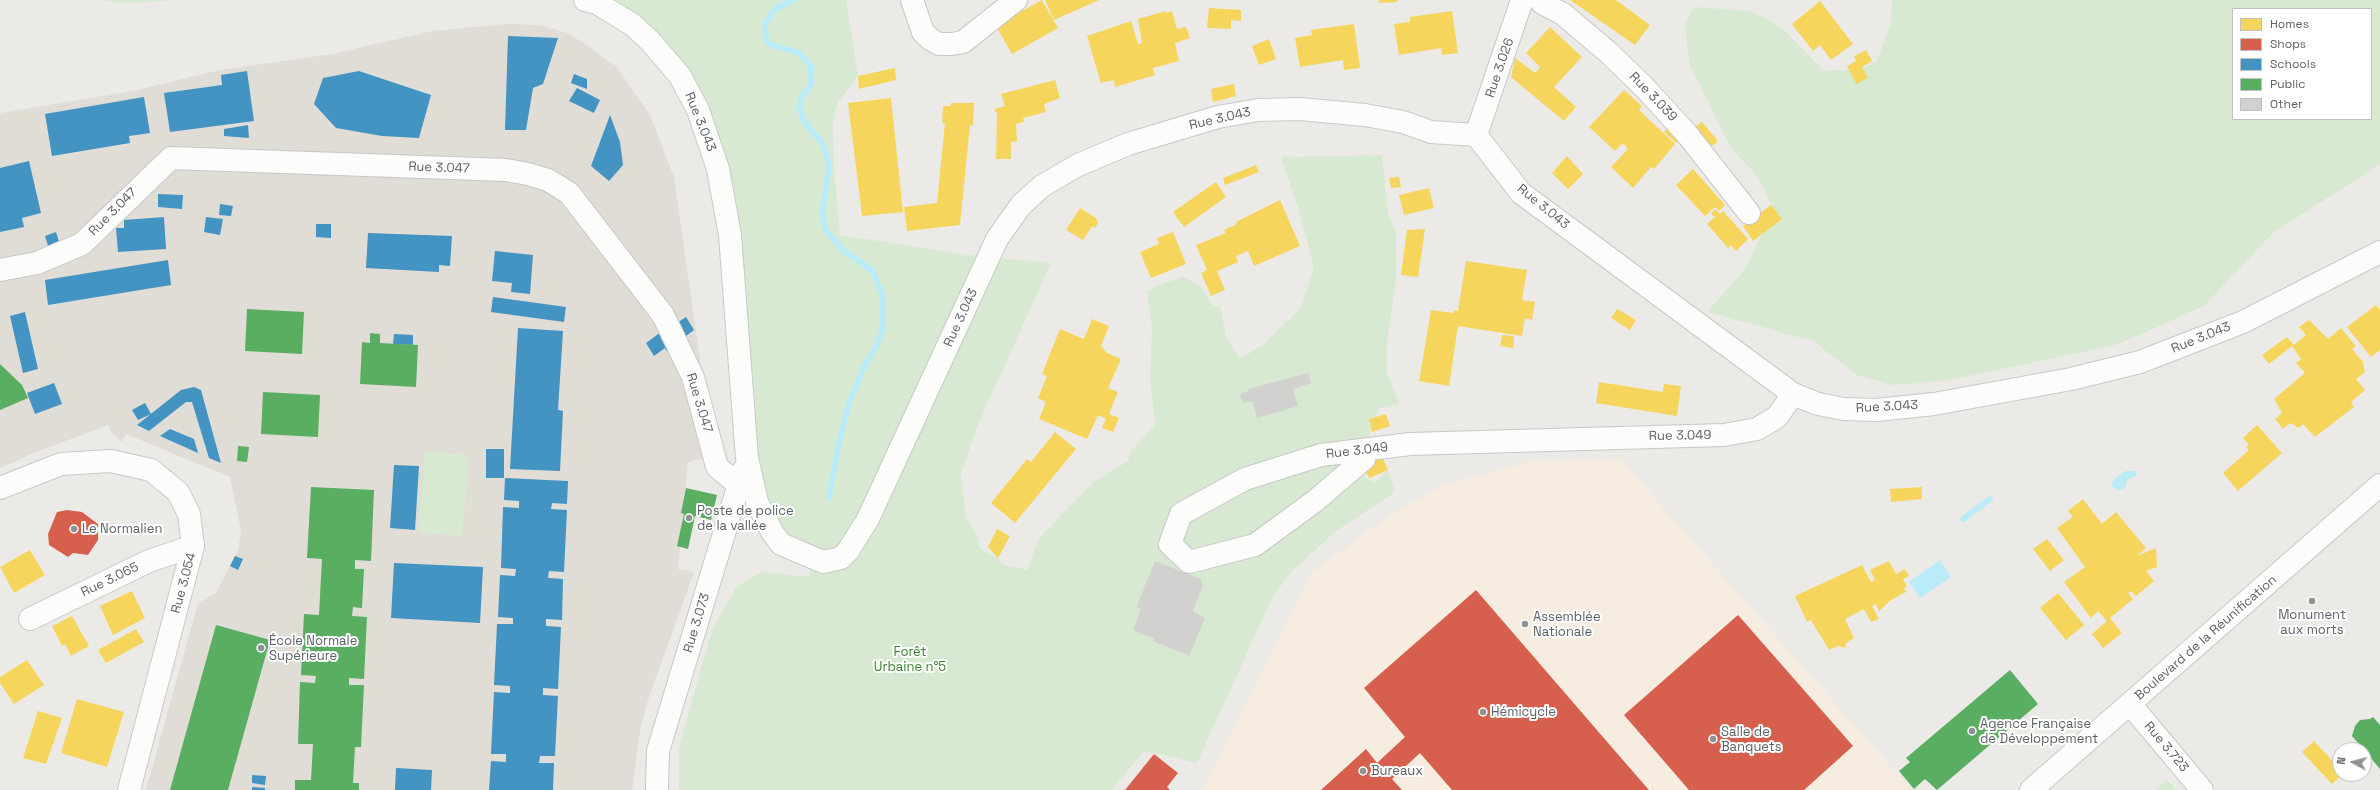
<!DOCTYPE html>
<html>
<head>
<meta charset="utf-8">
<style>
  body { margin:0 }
  #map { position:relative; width:2380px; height:790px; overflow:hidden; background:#eceae7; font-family:"Space Grotesk",sans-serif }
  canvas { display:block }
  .legend { position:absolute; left:2232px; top:8px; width:140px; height:112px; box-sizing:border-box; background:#fff; border:1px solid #bec0c1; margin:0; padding:5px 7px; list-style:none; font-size:12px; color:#5c6265 }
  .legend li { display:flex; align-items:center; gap:8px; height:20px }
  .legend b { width:20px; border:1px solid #bec0c1 }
  .north { position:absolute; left:2332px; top:742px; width:40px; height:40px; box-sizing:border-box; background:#fff; border:1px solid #bec0c1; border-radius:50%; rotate:277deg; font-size:11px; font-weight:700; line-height:16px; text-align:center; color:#5c6265 }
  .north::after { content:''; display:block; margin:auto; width:14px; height:18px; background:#8e9292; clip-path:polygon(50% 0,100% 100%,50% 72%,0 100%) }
</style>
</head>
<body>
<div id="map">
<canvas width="2380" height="790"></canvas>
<ul class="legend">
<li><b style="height:11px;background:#f6d55c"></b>Homes</li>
<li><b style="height:11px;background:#d6604d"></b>Shops</li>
<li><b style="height:11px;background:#4393c3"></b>Schools</li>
<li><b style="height:11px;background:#5aae61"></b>Public</li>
<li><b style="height:11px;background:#d3d1cf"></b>Other</li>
</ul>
<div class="north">N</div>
</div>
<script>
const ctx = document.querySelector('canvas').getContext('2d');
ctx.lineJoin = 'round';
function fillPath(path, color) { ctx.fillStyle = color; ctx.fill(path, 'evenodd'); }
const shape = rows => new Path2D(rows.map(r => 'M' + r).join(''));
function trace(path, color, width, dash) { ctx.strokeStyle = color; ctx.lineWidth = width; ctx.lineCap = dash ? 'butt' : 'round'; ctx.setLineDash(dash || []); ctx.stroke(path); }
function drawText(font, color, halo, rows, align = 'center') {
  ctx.font = font + ' "Space Grotesk",sans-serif'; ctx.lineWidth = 4; ctx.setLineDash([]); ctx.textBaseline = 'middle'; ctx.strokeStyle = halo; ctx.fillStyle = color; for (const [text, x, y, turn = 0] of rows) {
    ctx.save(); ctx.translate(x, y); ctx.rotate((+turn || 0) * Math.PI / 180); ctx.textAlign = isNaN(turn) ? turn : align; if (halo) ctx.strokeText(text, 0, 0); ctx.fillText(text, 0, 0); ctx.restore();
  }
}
fillPath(shape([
  [1620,459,1911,790,1202,790,1312,572,1389,516,1443,485,1531,461]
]), '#f6ecdf');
fillPath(shape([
  [506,24,540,25,570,34,616,66,650,115,674,177,703,381,705,458,688,462,678,569,694,572,647,703,640,731,632,790,146,790,198,603,216,593,238,550,241,531,230,477,126,434,122,442,111,432,108,425,34,453,0,468,0,113,133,91,220,70,332,54,433,31]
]), '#e0dcd6');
fillPath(shape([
  [101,0,190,0,119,3],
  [578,0,846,0,858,76,838,102,833,121,834,167,840,235,968,255,1051,263,977,427,961,475,966,519,976,532,980,549,998,558,1001,564,1027,570,1039,538,1094,482,1128,461,1131,451,1155,425,1150,379,1152,327,1147,292,1158,285,1183,277,1200,286,1212,305,1221,308,1226,338,1240,359,1264,344,1301,308,1314,267,1298,208,1281,157,1382,155,1388,214,1396,232,1396,280,1387,343,1387,373,1399,404,1379,408,1356,472,1374,483,1388,470,1395,492,1336,531,1291,572,1272,598,1197,763,1144,751,1112,790,679,790,679,746,713,627,737,586,762,572,809,577,812,557,766,518,717,171,651,43],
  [1892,0,2380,0,2380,164,2273,233,2204,306,2116,345,1950,380,1893,385,1857,375,1813,341,1707,312,1745,269,1774,209,1757,176,1732,149,1690,66,1685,26,1693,7,1749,11,1768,19,1784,30,1824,71,1861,69,1877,61,1890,26],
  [2233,9,2371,9,2371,119,2233,119],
  [425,451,469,455,462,536,418,532],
  [2167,779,2176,790,2155,790]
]), '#d8e9d1');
fillPath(shape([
  [2125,471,2135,471,2137,473,2136,476,2127,480,2125,488,2118,490,2113,488,2111,484,2115,478],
  [1940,560,1951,577,1920,598,1909,582]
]), '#baebf8');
fillPath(shape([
  [1042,0,1058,28,1012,54,996,26],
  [1045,0,1099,0,1054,20],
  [1379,0,1397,0,1397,2,1379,3],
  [1570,0,1616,0,1650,25,1635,45],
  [1820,1,1853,44,1831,60,1820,45,1813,51,1792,24],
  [1209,8,1241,10,1241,21,1231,20,1231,29,1207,28],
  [1166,11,1166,13,1172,11,1177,29,1186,27,1190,38,1175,43,1179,61,1153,68,1155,75,1115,87,1114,80,1101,83,1087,36,1131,21,1138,44,1142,43,1138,19],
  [1452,11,1458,53,1442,55,1441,48,1399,55,1394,24,1410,22,1410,17],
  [1354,24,1360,68,1344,70,1343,60,1300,67,1295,38,1312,35,1311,30],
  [1550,27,1582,57,1554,87,1576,107,1564,121,1511,77,1515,58,1535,73,1540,67,1526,53],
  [1269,39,1276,59,1259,65,1252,46],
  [1866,50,1872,61,1862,67,1868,78,1856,84,1847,66,1856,61,1854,56],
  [895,68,896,80,859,89,858,76],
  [1055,80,1060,98,1044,104,1046,112,1023,118,1024,122,1016,124,1017,141,1011,142,1011,159,996,159,997,112,995,112,995,109,1005,106,1001,94],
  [1234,84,1236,96,1213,102,1211,89],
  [1624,90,1642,106,1639,110,1675,144,1654,169,1651,167,1633,188,1611,167,1628,149,1623,143,1615,151,1589,127],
  [891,98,903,212,862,216,848,103],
  [951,103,974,103,973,126,970,125,960,225,907,231,904,207,937,203,945,123,942,123,943,106,951,106],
  [1702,122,1718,141,1708,149,1692,129],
  [1669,127,1681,137,1676,143,1664,132],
  [1567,156,1583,174,1568,189,1552,173],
  [1256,165,1259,172,1225,185,1223,178],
  [1693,169,1725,205,1719,211,1715,207,1705,216,1676,185],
  [1399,177,1401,187,1391,188,1389,178],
  [1216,182,1226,197,1184,227,1173,212],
  [1429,188,1434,208,1404,215,1399,195],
  [1280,200,1300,246,1254,266,1248,251,1236,256,1238,262,1217,271,1225,290,1211,296,1201,273,1207,270,1196,245,1226,233,1224,230,1237,224,1236,222],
  [1771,205,1782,219,1753,241,1743,226],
  [1080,208,1096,218,1098,223,1095,228,1092,226,1083,240,1066,230],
  [1715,209,1720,214,1723,211,1748,239,1736,251,1731,245,1728,248,1707,224,1715,217,1711,214],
  [1425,229,1418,277,1401,275,1407,230],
  [1173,232,1186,264,1151,278,1140,252,1159,244,1157,238],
  [1466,261,1527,270,1522,300,1535,302,1532,320,1525,318,1522,336,1458,326,1449,386,1419,381,1431,310,1453,313,1454,310,1458,311],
  [2376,305,2380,310,2380,350,2371,357,2347,327],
  [1617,309,1636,320,1630,330,1611,318],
  [1092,319,1109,326,1101,346,1107,353,1121,359,1108,388,1118,392,1109,414,1119,418,1113,432,1102,428,1106,419,1098,415,1087,439,1039,419,1046,402,1038,398,1047,376,1042,374,1060,329,1084,339],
  [2309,320,2328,339,2341,328,2356,346,2352,349,2363,362,2365,372,2356,379,2365,390,2351,402,2354,407,2315,437,2303,424,2299,428,2290,423,2283,429,2275,419,2282,413,2274,399,2305,373,2296,363,2301,359,2292,346,2269,364,2262,355,2287,337,2294,345,2306,335,2299,327],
  [1502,335,1514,336,1513,348,1500,346],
  [1599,382,1663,392,1664,384,1681,386,1677,416,1596,403],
  [1386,414,1390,426,1372,432,1369,419],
  [2257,425,2282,453,2238,491,2223,473,2249,450,2246,447,2249,445,2243,438],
  [1055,432,1076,449,1015,523,991,503,1027,459,1031,462],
  [1382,456,1388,470,1369,478,1363,465],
  [1922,487,1922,499,1891,502,1890,489],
  [2083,499,2102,524,2116,512,2146,548,2137,556,2156,548,2157,567,2146,571,2154,581,2136,596,2131,591,2128,593,2133,599,2110,618,2122,633,2103,648,2092,634,2107,621,2098,611,2091,618,2064,582,2085,567,2057,528,2073,517,2068,511],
  [997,529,1010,536,998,558,988,547],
  [2047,539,2064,560,2050,571,2033,549],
  [30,550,45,575,14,593,0,567],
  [1889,561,1896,574,1905,569,1909,576,1903,579,1907,587,1904,588,1906,592,1891,600,1879,611,1876,604,1872,606,1879,619,1871,622,1864,609,1845,619,1854,638,1846,643,1845,648,1838,646,1829,650,1811,620,1807,622,1795,596,1862,565,1871,582,1875,580,1870,570],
  [132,591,145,618,113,635,100,606],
  [2058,593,2084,625,2066,640,2040,608],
  [72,616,89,646,71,656,65,644,62,646,52,626],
  [136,629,144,642,106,663,98,650],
  [27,660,44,685,14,704,0,683,0,677],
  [77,699,124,712,107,767,61,753],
  [38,711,62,718,46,764,23,758],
  [2314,741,2340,769,2340,774,2343,774,2332,784,2302,752]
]), '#f6d55c');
fillPath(shape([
  [67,510,82,512,98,524,98,540,88,555,73,553,68,557,49,545,48,534,57,512],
  [1476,590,1628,766,1649,790,1452,790,1420,753,1392,779,1402,790,1321,790,1366,749,1377,763,1405,737,1364,688],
  [1738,615,1853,746,1804,790,1689,790,1624,715],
  [1154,754,1178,773,1167,787,1170,790,1125,790]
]), '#d6604d');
fillPath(shape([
  [508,36,558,38,543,84,533,88,526,130,505,130],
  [247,71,254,121,170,132,164,93,222,85,221,75],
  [359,71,431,95,419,138,382,136,336,128,314,104,323,78],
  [574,74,587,79,587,89,571,83],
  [577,88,600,100,594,113,569,101],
  [144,97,150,133,129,136,130,143,52,156,45,114],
  [610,115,620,142,623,165,609,181,591,166],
  [248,125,249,138,224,136,224,129],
  [29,161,41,213,22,218,24,227,0,232,0,168],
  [158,194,183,195,182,209,158,207],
  [220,204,233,206,231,216,219,215],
  [164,217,166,249,118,252,116,228,124,228,124,220],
  [206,217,223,219,220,235,204,232],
  [316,224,331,224,331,238,316,237],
  [56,232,60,245,49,249,45,236],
  [368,233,452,236,450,266,439,265,439,272,366,268],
  [495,251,533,255,530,294,511,292,512,283,492,281],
  [168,260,171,285,48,305,45,280],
  [493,297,566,307,564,322,491,312],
  [25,312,38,369,23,373,10,316],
  [686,317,694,330,666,351,665,348,654,356,646,343,676,321,677,323],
  [518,328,563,331,558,410,563,411,560,471,510,469],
  [394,334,413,335,413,345,393,344],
  [54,383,62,404,35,414,27,393],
  [194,387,201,390,221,463,209,458,192,402,186,402,149,431,137,425,181,390],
  [145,403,151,414,138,420,132,410],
  [170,429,194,439,198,453,160,436],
  [486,449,504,449,504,478,486,478],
  [394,465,419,466,415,530,390,528],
  [505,478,568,481,567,504,552,503,551,509,567,510,564,572,549,571,548,578,563,579,562,620,546,619,546,626,561,627,558,689,543,688,543,695,558,696,555,756,540,756,539,763,554,763,553,790,489,790,491,761,506,762,506,754,491,754,494,692,510,693,510,686,494,685,497,624,513,624,513,618,498,617,500,575,515,576,516,569,501,568,503,507,519,508,519,501,504,500],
  [235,556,243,559,238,570,230,566],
  [394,563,483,567,480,623,391,618],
  [396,768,432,770,431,790,395,790],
  [252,775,266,776,265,785,252,783],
  [252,787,265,788,265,790,252,790]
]), '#4393c3');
fillPath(shape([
  [247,309,304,312,302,354,245,351],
  [370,333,380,334,380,343,418,345,416,387,360,384,362,342,370,343],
  [0,364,22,385,28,398,0,410],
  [263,392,320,395,318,437,261,434],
  [238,446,249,447,247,462,237,461],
  [311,487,374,490,371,561,355,560,355,569,364,569,362,608,353,607,352,616,367,617,364,679,349,678,349,685,364,685,361,747,355,747,353,783,359,783,359,790,295,790,295,780,311,780,313,744,298,744,300,682,315,683,316,676,301,675,304,614,319,615,322,559,307,558],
  [686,488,717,495,711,520,695,516,688,549,677,546,684,514,681,513],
  [216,625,270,640,228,790,170,790],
  [2010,670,2038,704,1937,790,1925,779,1914,789,1899,771,1910,762,1906,758],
  [2373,717,2380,725,2380,769,2352,736,2355,726,2360,720,2370,719]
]), '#5aae61');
trace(shape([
  [793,0,775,9,765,24,766,39,769,44,799,53,811,66,811,84,801,99,799,109,806,124,823,144,829,166,822,215,826,231,843,250,873,271,883,296,883,328,877,345,864,367,849,403,838,447,829,498],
  [1963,519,1990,499]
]), '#baebf8', 6);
fillPath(shape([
  [1308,373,1311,383,1293,389,1298,406,1257,418,1252,401,1243,403,1240,394,1249,391,1248,389],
  [1155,561,1201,579,1203,585,1193,611,1205,618,1189,656,1153,641,1154,639,1133,630,1141,609,1136,608]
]), '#d3d1cf');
const street = shape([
  [912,0,923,32,930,39,939,44,952,44,963,42,1016,0],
  [1540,0,1542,3,1563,14,1609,53,1645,88,1687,134,1749,213],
  [1476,135,1522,0],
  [0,270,37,263,82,244,171,158,506,170,528,174,548,180,569,193,663,315,693,377,717,467,739,485],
  [1364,459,1315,501,1255,545,1189,562,1170,544,1181,514,1245,479,1321,455,1410,444,1724,435,1757,429,1777,417,1793,394],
  [30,619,149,561,193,546],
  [2130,704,2202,790],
  [657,790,658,751,743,471]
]);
const secondary = shape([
  [585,0,597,3,633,25,651,42,680,76,698,110,718,169,730,235,747,458,757,502,772,532,781,544,823,562,841,558,848,551,868,519,997,239,1021,205,1042,186,1078,165,1128,144,1218,117,1258,110,1300,109,1365,115,1403,122,1431,132,1476,135,1521,193,1793,394,1818,404,1844,409,1876,410,1934,404,2071,379,2140,362,2243,322,2380,252],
  [0,488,61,464,111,461,151,470,178,492,189,514,193,546,129,790],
  [2031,790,2380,485]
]);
trace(street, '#c7c7c7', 24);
trace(secondary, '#c8c9c9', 24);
trace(street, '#fcfcfb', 22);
trace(secondary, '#fcfcfb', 22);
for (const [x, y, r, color] of [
  [689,518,4,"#8e9292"],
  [74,529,4,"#8e9292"],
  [2312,601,4,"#8e9292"],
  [1525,624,4,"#8e9292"],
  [261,648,4,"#8e9292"],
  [1483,712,4,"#8e9292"],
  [1972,731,4,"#8e9292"],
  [1713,739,4,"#8e9292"],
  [1363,771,4,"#8e9292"]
]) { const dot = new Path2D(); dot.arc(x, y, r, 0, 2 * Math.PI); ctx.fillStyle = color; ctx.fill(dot); trace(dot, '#fff', 1.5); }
drawText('13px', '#5c6265', '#fff', [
  ["Rue 3.026",1500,68,-71],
  ["Rue 3.039",1653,97,46],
  ["Rue 3.043",1220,119,-13],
  ["Rue 3.043",700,122,68],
  ["Rue 3.047",439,168,2],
  ["Rue 3.043",1543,207,39],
  ["Rue 3.047",113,212,-45],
  ["Rue 3.043",961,318,-65],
  ["Rue 3.043",2201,338,-22],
  ["Rue 3.047",699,403,73],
  ["Rue 3.043",1887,407,-3],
  ["Rue 3.049",1680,436,-1],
  ["Rue 3.049",1357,451,-7],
  ["Rue 3.065",110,580,-26],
  ["Rue 3.054",184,583,-75],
  ["Rue 3.073",697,623,-73],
  ["Boulevard de la Réunification",2206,638,-41],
  ["Rue 3.723",2166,747,50]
]);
drawText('13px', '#5c6265', '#fff', [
  ["Poste de police",697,511],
  ["de la vallée",697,526],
  ["Le Normalien",82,529],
  ["Monument",2312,615,"center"],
  ["aux morts",2312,630,"center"],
  ["Assemblée",1533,617],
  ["Nationale",1533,632],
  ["École Normale",269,641],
  ["Supérieure",269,656],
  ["Hémicycle",1491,712],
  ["Agence Française",1980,724],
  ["de Développement",1980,739],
  ["Salle de",1721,732],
  ["Banquets",1721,747],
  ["Bureaux",1371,771]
], 'left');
drawText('13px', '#3d8130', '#fff', [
  ["Forêt",910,652],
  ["Urbaine n°5",910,667]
]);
</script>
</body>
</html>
